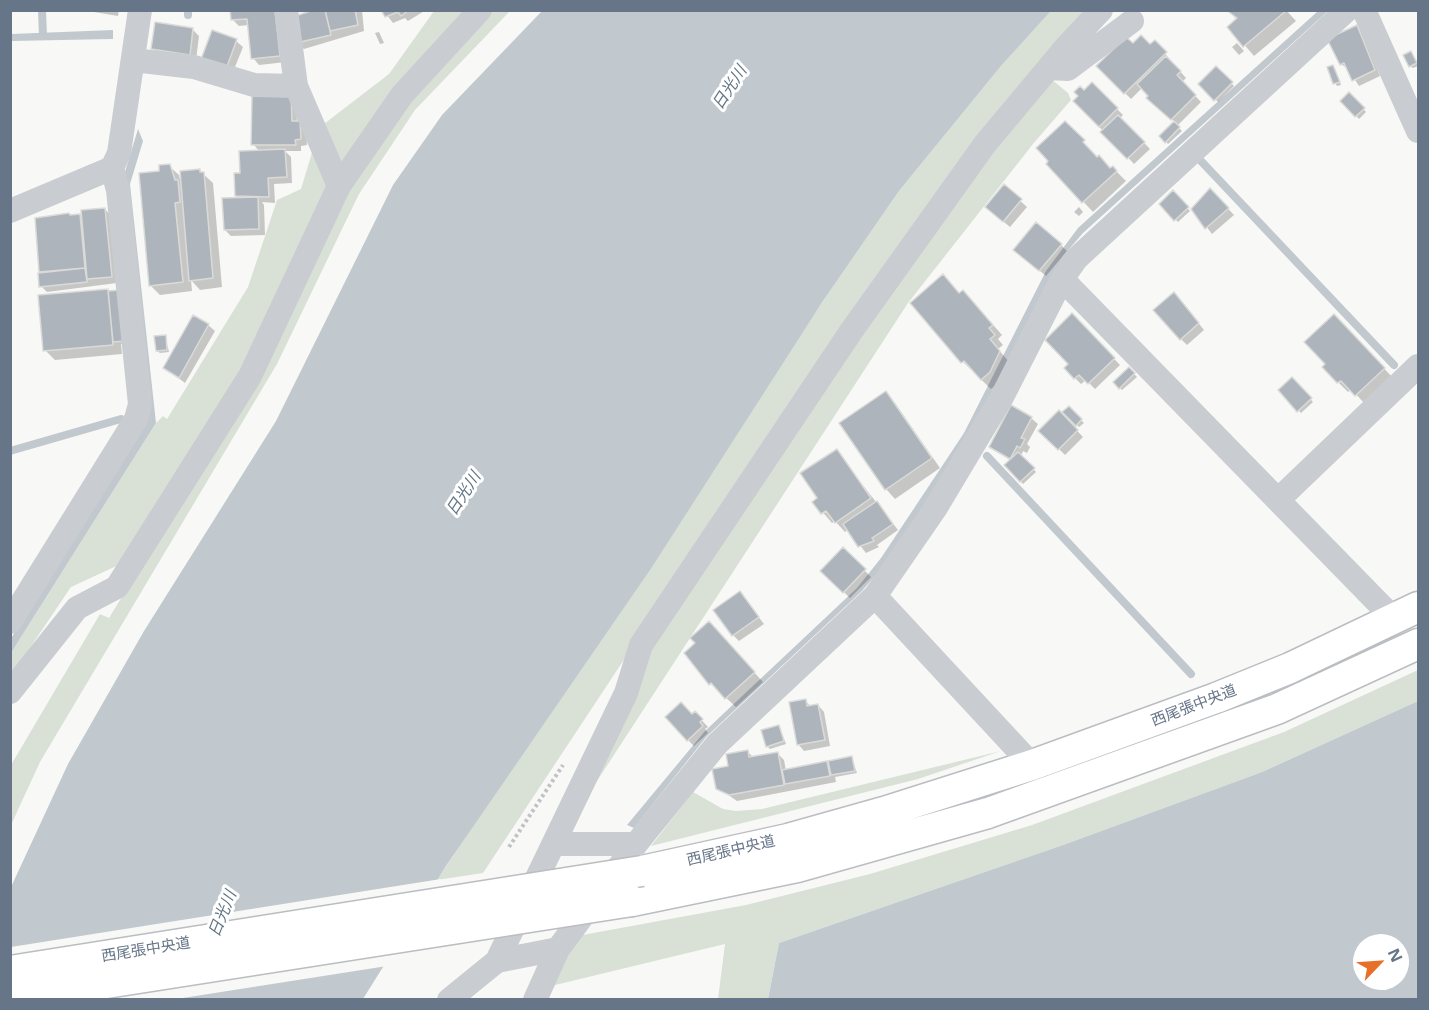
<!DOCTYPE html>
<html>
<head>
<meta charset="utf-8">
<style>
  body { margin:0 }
  #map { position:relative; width:1429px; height:1010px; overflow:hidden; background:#f8f9f6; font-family:"Open Sans",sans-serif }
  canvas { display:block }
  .frame { position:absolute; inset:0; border:12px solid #677588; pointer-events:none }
  .north { position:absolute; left:1351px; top:932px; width:60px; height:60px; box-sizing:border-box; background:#fff; border:2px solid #c2c8cf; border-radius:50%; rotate:65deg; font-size:16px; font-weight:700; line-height:24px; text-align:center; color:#677588 }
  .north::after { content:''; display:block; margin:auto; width:21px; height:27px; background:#e76f28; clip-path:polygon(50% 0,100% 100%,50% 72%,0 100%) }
</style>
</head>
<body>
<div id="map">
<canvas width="1429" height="1010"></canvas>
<div class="frame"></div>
<div class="north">N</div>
</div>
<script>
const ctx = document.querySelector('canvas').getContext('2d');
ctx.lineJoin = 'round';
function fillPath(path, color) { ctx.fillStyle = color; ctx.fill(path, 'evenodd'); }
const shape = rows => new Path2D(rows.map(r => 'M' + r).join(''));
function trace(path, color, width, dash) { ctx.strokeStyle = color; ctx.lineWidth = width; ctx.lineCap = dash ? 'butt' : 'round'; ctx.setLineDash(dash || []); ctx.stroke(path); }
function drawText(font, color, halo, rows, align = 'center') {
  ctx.font = font + ' "Open Sans","Noto Sans JP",sans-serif'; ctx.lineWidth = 6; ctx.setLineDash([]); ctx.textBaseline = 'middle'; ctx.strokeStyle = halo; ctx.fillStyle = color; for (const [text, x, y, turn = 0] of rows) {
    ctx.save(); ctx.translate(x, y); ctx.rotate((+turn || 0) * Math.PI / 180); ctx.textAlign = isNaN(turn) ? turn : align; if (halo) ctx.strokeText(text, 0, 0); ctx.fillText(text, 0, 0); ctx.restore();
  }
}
fillPath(shape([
  [434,11,471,11,344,166,320,127,389,74],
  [489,11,510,11,415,110,359,194,277,364,40,762,11,825,11,765,100,614,109,618,261,370,347,187,406,99],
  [1051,11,1092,11,635,643,483,873,437,880,821,304,899,191,1001,66],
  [1050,78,1068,93,1071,100,1033,144,908,303,584,801,646,658,857,334,994,146],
  [314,146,332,182,241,378,123,563,71,587,11,676,11,653,156,423,163,416,167,419,248,287,277,200,301,189],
  [1418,670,1418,701,1262,772,1063,845,779,943,768,999,718,999,725,944,551,986,577,936,746,905,870,874,1032,825,1284,732],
  [1001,751,918,779,651,846,693,792,723,809,736,811,762,809]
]), '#d9e1d7');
fillPath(shape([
  [542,11,1051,11,1001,66,899,191,821,304,652,567,446,866,363,999,11,1000,11,887,68,764,144,631,276,421,393,185,442,115],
  [1318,11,1328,11,1083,233,1064,255,970,437,886,563,862,591,707,736,634,828,627,825,705,731,857,588,881,558,964,433,1046,271,1078,228],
  [113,30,113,39,11,41,11,34],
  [138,129,143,141,130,184,156,423,11,653,10,640,144,422,124,175],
  [1418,701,1418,999,768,999,779,943,1063,845,1262,772],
  [1363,944,1399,944,1399,980,1363,980]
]), '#c1c9cf');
fillPath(shape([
  [441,879,387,966,170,1000,11,999,11,947]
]), '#f8f9f6');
fillPath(shape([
  [82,10,119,10,118,16],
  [280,10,286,62,259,65,253,58,249,25,239,26,233,20],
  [321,10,362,10,364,31,304,49,297,43],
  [383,10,426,10,408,21,405,18,393,23],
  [1228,10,1286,10,1296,21,1254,56,1229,27,1237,20],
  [1357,27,1363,33,1380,76,1359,86,1348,69,1341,64],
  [193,30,199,36,196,60,159,55,153,49],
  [379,32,384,43,380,44,375,33],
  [236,41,243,47,231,77,208,68],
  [1155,42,1186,78,1182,82,1201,102,1177,126,1182,131,1168,144,1161,136,1175,122,1154,104,1142,88,1131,99,1098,66,1133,46,1150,46],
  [1237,43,1244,51,1239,55,1232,47],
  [1413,55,1418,66,1413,68,1410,66],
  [1333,66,1335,69,1341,85,1337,86,1335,83],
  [1216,68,1234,86,1218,102,1200,84],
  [1092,84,1123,115,1120,118,1150,149,1134,164,1075,101],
  [1349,94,1366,112,1359,119,1342,101],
  [253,97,296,102,297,122,306,129,307,145,301,146,301,151,285,151,291,157,292,183,274,184,275,203,262,202,264,205,265,235,231,236,225,230,240,199,236,195,242,174,260,152,253,144],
  [1065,123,1110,170,1113,168,1126,181,1093,212,1048,164],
  [169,166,179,175,181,184,199,170,213,183,222,287,200,290,191,280,192,291,160,295,150,285,161,172],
  [1004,186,1027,207,1010,227,993,213],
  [1173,193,1190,211,1178,222,1161,204],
  [1216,196,1234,215,1212,234,1193,209],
  [1079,207,1083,212,1079,216,1074,212],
  [105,209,111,216,117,283,47,292,41,286,36,220,83,216],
  [1061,245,1067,251,1046,276,1022,256],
  [107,290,126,343,121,344,122,354,55,360,45,350],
  [960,294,972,301,1002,335,998,339,1003,345,998,349,1009,362,999,382,991,389,963,362,912,303],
  [1180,300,1204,330,1187,345,1181,339],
  [1072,315,1120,365,1095,389,1086,380,1081,384,1075,378,1070,364],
  [208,325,215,331,185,383,165,368],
  [1344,326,1394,379,1366,405,1351,389,1348,392,1338,382],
  [165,336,169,352,160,353,157,351],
  [1129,369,1137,377,1122,390,1115,383],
  [1292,379,1313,402,1301,413,1280,390],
  [886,393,895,403,940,468,895,499,886,489],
  [1069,408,1084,423,1079,427,1065,412],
  [1059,412,1083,437,1065,455,1041,431],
  [1031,418,1038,424,1027,444,1030,447,1027,453,1023,451,1021,456,1036,472,1023,484,1006,465,1011,461,990,446],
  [836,451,898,530,877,545,879,547,866,553,848,530,845,532,835,521,832,523,814,502,819,498],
  [843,549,871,577,850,598,822,571],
  [740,593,764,624,739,641,733,635],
  [718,633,763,682,736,707,711,684,686,654],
  [805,700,811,707,818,705,824,712,830,746,804,751,798,744],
  [695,713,708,727,705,729,708,733,694,746,688,740],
  [779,726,786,744,770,749,767,746],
  [747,751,754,758,777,753,784,760,786,771,827,763,831,767,852,758,857,773,835,777,836,782,737,801,718,788,730,768]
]), '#0003');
trace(shape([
  [42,10,43,36],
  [188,15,188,10],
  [1200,160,1394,365],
  [10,451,121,419],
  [987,456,1191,674]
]), '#c1c9cf', 8);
const building = shape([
  [230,10,275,10,280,56,251,59,247,19,231,20,230,10],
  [325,10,355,10,358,25,330,31,325,10],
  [325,10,331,35,296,43,290,18,313,10,325,10],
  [381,10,409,10,401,16,398,12,385,17,381,10],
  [1226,10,1287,10,1243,47,1227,27,1237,18,1226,10],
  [155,22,193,28,190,55,151,49,155,22],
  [1357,25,1375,70,1352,81,1344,63,1340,65,1327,39,1357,25],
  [212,30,237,39,225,72,200,62,212,30],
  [1141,35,1150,44,1155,40,1167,52,1124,94,1096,66,1126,37,1133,43,1141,35],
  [1411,51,1417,63,1409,67,1403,55,1411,51],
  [1166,56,1181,71,1177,75,1196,95,1171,120,1146,98,1148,96,1137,84,1166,56],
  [1333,65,1340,82,1333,84,1327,67,1333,65],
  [1216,66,1233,82,1214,101,1198,84,1216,66],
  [1092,82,1118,108,1099,127,1073,101,1078,96,1074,92,1080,86,1084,90,1092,82],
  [1349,92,1365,108,1355,117,1340,101,1349,92],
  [291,94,292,121,300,121,301,139,295,140,296,145,251,145,252,96,291,94],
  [1118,115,1145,142,1127,159,1100,132,1118,115],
  [1065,121,1085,140,1083,142,1097,157,1099,155,1110,168,1113,166,1117,171,1082,203,1046,164,1048,161,1036,148,1065,121],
  [1174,121,1180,127,1165,143,1159,136,1174,121],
  [285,149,287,177,268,178,269,197,235,196,234,173,240,173,239,151,285,149],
  [170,164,175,180,178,180,180,202,175,203,183,282,149,286,139,173,159,171,159,165,170,164],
  [200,169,200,172,204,172,213,278,189,281,180,171,200,169],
  [1004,184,1022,199,1003,222,985,207,1004,184],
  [1210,188,1229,208,1205,229,1191,209,1210,188],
  [1173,190,1189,207,1174,221,1159,204,1173,190],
  [258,197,259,229,224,230,222,198,258,197],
  [105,208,112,277,87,279,81,210,105,208],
  [69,213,70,215,80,214,85,268,39,272,35,218,69,213],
  [1036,222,1062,244,1039,271,1013,250,1036,222],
  [85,268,87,282,39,287,38,273,85,268],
  [943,274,959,293,963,290,993,325,989,328,995,335,990,339,1000,351,990,372,981,380,964,361,961,363,910,303,943,274],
  [108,289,113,345,43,351,38,295,108,289],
  [119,290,124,341,113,342,108,291,119,290],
  [1174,292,1199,323,1180,340,1153,310,1174,292],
  [1072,313,1115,358,1088,384,1079,375,1074,379,1064,368,1068,364,1045,340,1072,313],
  [1334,314,1385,368,1355,396,1341,381,1337,383,1322,367,1325,364,1304,342,1334,314],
  [193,315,209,324,179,378,163,368,193,315],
  [166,335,167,350,156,351,154,336,166,335],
  [1129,367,1135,373,1119,389,1113,382,1129,367],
  [1292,377,1312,398,1297,412,1278,390,1292,377],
  [886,391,932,458,885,490,839,423,886,391],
  [1011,405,1032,417,1021,438,1025,439,1020,448,1017,446,1010,459,989,447,1011,405],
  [1069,406,1082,419,1076,426,1062,412,1069,406],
  [1059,410,1078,430,1058,450,1038,431,1059,410],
  [837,449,871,498,835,523,826,511,821,514,812,502,817,498,800,473,837,449],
  [1018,452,1035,468,1020,482,1004,465,1018,452],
  [877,501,893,524,872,538,874,541,858,547,843,524,877,501],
  [843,547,866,569,843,593,820,571,843,547],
  [740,591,759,617,732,636,713,610,740,591],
  [709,621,755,672,725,699,711,683,709,685,684,653,695,643,690,638,709,621],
  [806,699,807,706,818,704,825,740,797,745,789,702,806,699],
  [681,702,692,714,695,711,703,719,700,722,703,726,687,741,665,717,681,702],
  [779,725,784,741,766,747,761,730,779,725],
  [748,750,749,757,778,752,784,785,729,795,716,789,712,769,728,766,726,754,748,750],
  [852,756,855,771,831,775,828,761,852,756],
  [827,761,830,776,785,784,782,770,827,761]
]);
fillPath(building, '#adb4bb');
trace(building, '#dadbd8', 1.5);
const major = shape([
  [642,871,788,839,884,812,1032,765,1216,698,1290,668,1418,607],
  [632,901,797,867,988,813,1277,709,1418,644]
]);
trace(major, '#babdc2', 33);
trace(shape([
  [509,847,563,765]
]), '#c0c2c5', 4, [3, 3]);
trace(shape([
  [286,10,296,86,339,186],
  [1364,10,1418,131],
  [133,60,194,67,254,85,296,86],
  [1049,68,1068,69,1132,21],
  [10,211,112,168],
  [1062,279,1394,619],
  [1279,499,1418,366],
  [875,596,1032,765],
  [10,622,136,419,140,404,118,190,112,168,119,153,140,10],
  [10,692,77,608,117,587,250,376,339,186,402,95,480,10],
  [554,844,636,844],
  [497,961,626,693,641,645,852,330,985,144,1067,46,1101,10],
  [449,1000,497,961,558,949],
  [535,1000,558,949,636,844,717,744,875,596,935,509,1002,397,1062,279,1076,259,1347,10]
]), '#c9ccd0', 24);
trace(major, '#fff', 30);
const majorBridge = shape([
  [10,971,642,871],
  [10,998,632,901]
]);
trace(majorBridge, '#babdc2', 33, []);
trace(majorBridge, '#fff', 30);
drawText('15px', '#677588', '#fff', [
  ["西尾張中央道",1194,706,-21],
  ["西尾張中央道",731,851,-13],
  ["西尾張中央道",146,950,-9]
]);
drawText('italic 16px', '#637683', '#fff', [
  ["日光川",730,88,-57],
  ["日光川",464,494,-57],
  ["日光川",223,914,-68]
]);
</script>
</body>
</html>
